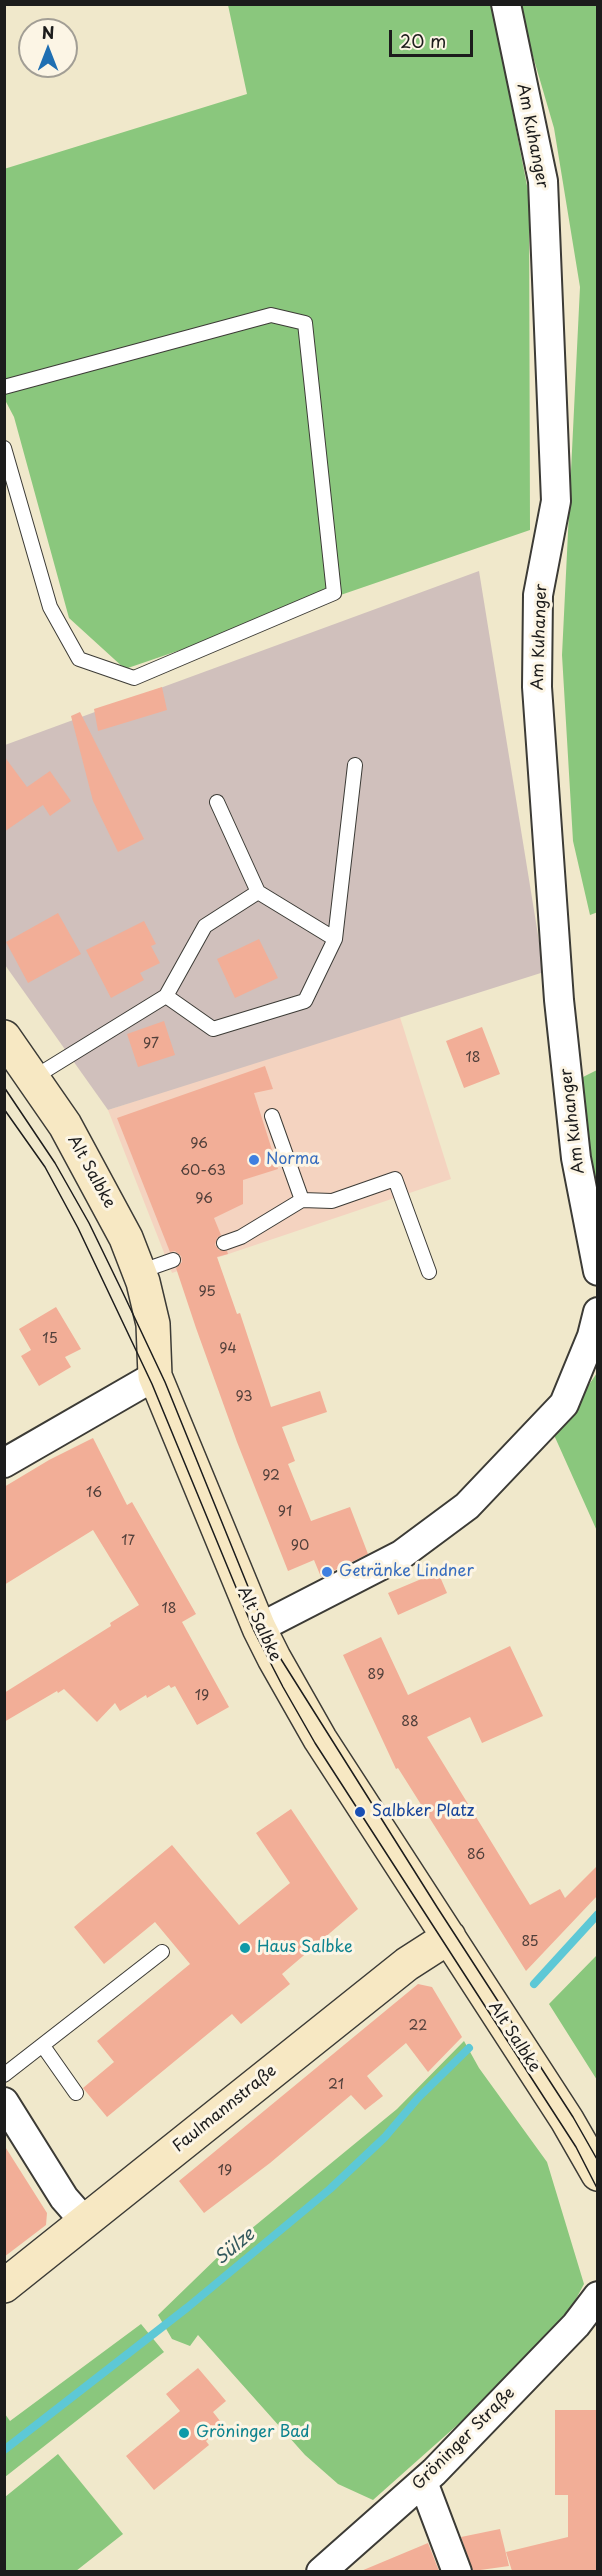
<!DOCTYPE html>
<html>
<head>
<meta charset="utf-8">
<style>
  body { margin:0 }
  #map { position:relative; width:602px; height:2576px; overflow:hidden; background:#f0e8cb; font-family:"Playpen Sans",sans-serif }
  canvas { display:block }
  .frame { position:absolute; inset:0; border:6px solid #1c1c1c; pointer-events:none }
  .north { position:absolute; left:18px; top:18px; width:60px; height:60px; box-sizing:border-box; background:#fcf5e5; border:2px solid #a29e95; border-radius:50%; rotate:0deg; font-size:16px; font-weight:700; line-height:24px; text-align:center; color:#1c1c1c }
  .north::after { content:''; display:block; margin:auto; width:21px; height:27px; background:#1f6fb2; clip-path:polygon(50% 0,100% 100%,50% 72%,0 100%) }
  .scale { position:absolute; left:389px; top:30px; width:84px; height:27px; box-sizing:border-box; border:3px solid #1c1c1c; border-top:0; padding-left:8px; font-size:18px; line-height:21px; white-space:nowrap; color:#1c1c1c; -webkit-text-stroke:4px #fcf5e5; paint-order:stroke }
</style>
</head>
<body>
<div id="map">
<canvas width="602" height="2576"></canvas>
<div class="frame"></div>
<div class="north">N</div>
<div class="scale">20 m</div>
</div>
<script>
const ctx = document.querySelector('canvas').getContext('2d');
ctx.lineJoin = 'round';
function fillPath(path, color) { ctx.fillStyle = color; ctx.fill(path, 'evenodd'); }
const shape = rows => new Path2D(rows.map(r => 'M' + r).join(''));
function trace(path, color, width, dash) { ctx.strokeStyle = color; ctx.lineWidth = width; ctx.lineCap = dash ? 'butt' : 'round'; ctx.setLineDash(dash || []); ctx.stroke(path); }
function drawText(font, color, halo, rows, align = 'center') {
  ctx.font = font + ' "Playpen Sans",sans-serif'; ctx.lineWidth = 6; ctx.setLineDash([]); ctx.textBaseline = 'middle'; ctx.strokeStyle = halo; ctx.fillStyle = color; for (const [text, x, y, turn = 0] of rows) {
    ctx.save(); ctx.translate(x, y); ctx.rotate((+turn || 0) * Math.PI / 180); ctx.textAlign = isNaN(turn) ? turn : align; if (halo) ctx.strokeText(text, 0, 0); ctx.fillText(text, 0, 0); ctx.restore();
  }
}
fillPath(shape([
  [399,1014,451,1179,172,1273,108,1110]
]), '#f4d3c0');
fillPath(shape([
  [479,571,544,972,108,1110,5,965,5,745]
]), '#d0c0bc');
fillPath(shape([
  [228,5,492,5,529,196,530,530,125,669,69,618,14,417,5,400,4,169,247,94],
  [518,5,597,5,598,912,590,915,573,841,562,655,580,287,554,128],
  [597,1070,597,1213,581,1078],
  [597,1373,597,1531,554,1435],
  [597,1955,597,2080,549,2004],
  [464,2041,479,2068,547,2162,584,2284,569,2312,482,2403,373,2500,338,2484,305,2455,198,2335,190,2346,172,2339,158,2315,223,2252,397,2109],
  [141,2324,164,2352,5,2477,5,2414,10,2421],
  [58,2454,123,2534,76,2571,5,2571,5,2497]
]), '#8ac77d');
trace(shape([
  [534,1984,598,1914],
  [4,2450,188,2307,330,2189,385,2137,418,2098,469,2048]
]), '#5dc8d6', 8);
fillPath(shape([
  [162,687,167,710,98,731,94,709],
  [80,712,144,839,118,852,93,801,71,716],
  [4,756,27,787,50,771,71,801,50,816,43,805,4,832],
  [58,913,81,954,28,983,6,942],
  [144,921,156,944,151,946,160,963,140,973,144,980,111,998,86,950],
  [259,939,278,978,235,998,217,959],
  [164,1021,175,1055,138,1067,127,1034],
  [482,1027,500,1074,464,1088,446,1041],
  [265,1066,273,1089,254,1093,278,1169,243,1180,243,1204,214,1218,221,1235,217,1238,215,1245,219,1250,227,1251,228,1254,217,1257,237,1314,240,1313,271,1407,320,1391,327,1412,282,1427,295,1461,288,1464,311,1521,350,1507,368,1554,321,1577,314,1560,288,1571,237,1442,196,1328,176,1268,182,1262,181,1256,175,1251,170,1252,117,1118],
  [56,1307,81,1349,65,1357,71,1367,39,1386,21,1356,31,1350,19,1329],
  [93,1438,127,1505,132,1502,196,1614,182,1622,229,1707,197,1725,175,1686,171,1688,169,1685,147,1698,146,1695,120,1711,115,1703,97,1722,64,1689,58,1693,57,1691,4,1722,4,1693,111,1626,110,1623,139,1605,93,1530,4,1585,4,1487,49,1460],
  [438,1572,447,1593,398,1615,388,1593],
  [381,1637,408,1695,510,1646,543,1716,482,1743,470,1717,427,1737,530,1905,560,1889,565,1898,597,1866,597,1896,526,1971,398,1768,396,1769,343,1655],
  [291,1809,358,1909,282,1974,290,1984,241,2024,232,2014,107,2117,83,2088,114,2062,97,2041,190,1964,155,1922,104,1964,74,1927,172,1845,239,1925,290,1883,256,1833],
  [418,1984,432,1987,462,2037,428,2072,406,2043,367,2076,383,2096,365,2110,351,2095,270,2163,204,2213,179,2181],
  [4,2145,47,2213,46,2225,4,2257],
  [198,2368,226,2401,213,2412,224,2426,206,2441,209,2445,154,2490,126,2456,180,2411,166,2394],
  [555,2410,597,2410,597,2571,512,2571,506,2552,568,2537,568,2495,555,2495],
  [500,2529,509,2566,473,2571,461,2537],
  [428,2543,439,2571,361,2571]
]), '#f2ae97');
const lane = shape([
  [4,387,271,315,305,323,334,593,134,678,79,659,50,607,4,448],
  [217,802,258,892],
  [166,996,213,1029,305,1001,335,939,355,765],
  [33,1078,166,996,205,926,258,892,335,939],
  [302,1200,332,1201,395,1179,429,1272],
  [224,1243,241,1237,302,1200,272,1116],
  [139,1272,173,1260],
  [43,2046,76,2093],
  [4,2075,162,1952]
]);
const street = shape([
  [506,4,543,181,556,501,538,595,537,687,559,1000,576,1158,598,1271],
  [4,1463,155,1376],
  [259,1628,401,1555,467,1506,564,1404,592,1336,598,1312],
  [4,2102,64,2198,85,2222],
  [423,2482,457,2572],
  [321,2572,434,2472,576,2325,598,2296]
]);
const secondary = shape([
  [4,1037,65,1125,126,1238,143,1282,153,1324,155,1376,259,1628,274,1658,320,1739,567,2120,598,2174],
  [4,2286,407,1964,449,1937]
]);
trace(lane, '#3c3b36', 16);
trace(street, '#3c3b36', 32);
trace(secondary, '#3c3b36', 36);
trace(lane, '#fff', 14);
trace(street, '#fff', 28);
trace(secondary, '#f7e8c3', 33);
trace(shape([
  [4,1087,55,1163,89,1223,123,1293,165,1382,264,1626,279,1656,437,1907,573,2117,598,2161],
  [4,1109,45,1167,78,1228,152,1384,254,1631,283,1687,315,1743,576,2147,598,2190]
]), '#1c1c1c', 1.5);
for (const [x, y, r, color] of [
  [254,1160,6,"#3f7fe0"],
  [327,1572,6,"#3f7fe0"],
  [360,1812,6,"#1a4fb4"],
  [245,1948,6,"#0f9aa8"],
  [184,2433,6,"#0f9aa8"]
]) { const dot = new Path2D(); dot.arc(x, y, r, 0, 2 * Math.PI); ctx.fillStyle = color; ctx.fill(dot); trace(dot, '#fcf5e5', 2); }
drawText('14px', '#52403b', null, [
  ["97",151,1044],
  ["18",473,1058],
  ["96",199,1144],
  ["60-63",203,1171],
  ["96",204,1199],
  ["95",207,1292],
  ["15",50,1339],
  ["94",228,1349],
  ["93",244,1397],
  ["92",271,1476],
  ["16",94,1493],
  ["91",285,1512],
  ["17",128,1541],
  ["90",300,1546],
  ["18",169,1609],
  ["89",376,1675],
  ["19",202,1696],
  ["88",410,1722],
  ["86",476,1855],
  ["85",530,1942],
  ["22",418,2026],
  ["21",336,2085],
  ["19",225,2171]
]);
drawText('16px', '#1c1c1c', '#fcf5e5', [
  ["Am Kuhanger",532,136,79],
  ["Am Kuhanger",540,637,-88],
  ["Am Kuhanger",573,1121,-97],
  ["Alt Salbke",91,1172,61],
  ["Alt Salbke",259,1624,65],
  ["Alt Salbke",514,2037,57],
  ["Faulmannstraße",225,2109,-39],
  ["Gröninger Straße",464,2439,-45]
]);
drawText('16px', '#366cbe', '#fcf5e5', [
  ["Norma",266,1160],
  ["Getränke Lindner",339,1572]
], 'left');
drawText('16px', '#164399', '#fcf5e5', [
  ["Salbker Platz",372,1812]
], 'left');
drawText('16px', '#0d838f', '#fcf5e5', [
  ["Haus Salbke",257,1948],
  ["Gröninger Bad",196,2433]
], 'left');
drawText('italic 18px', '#33585d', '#fcf5e5', [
  ["Sülze",235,2247,-40]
]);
</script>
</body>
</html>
